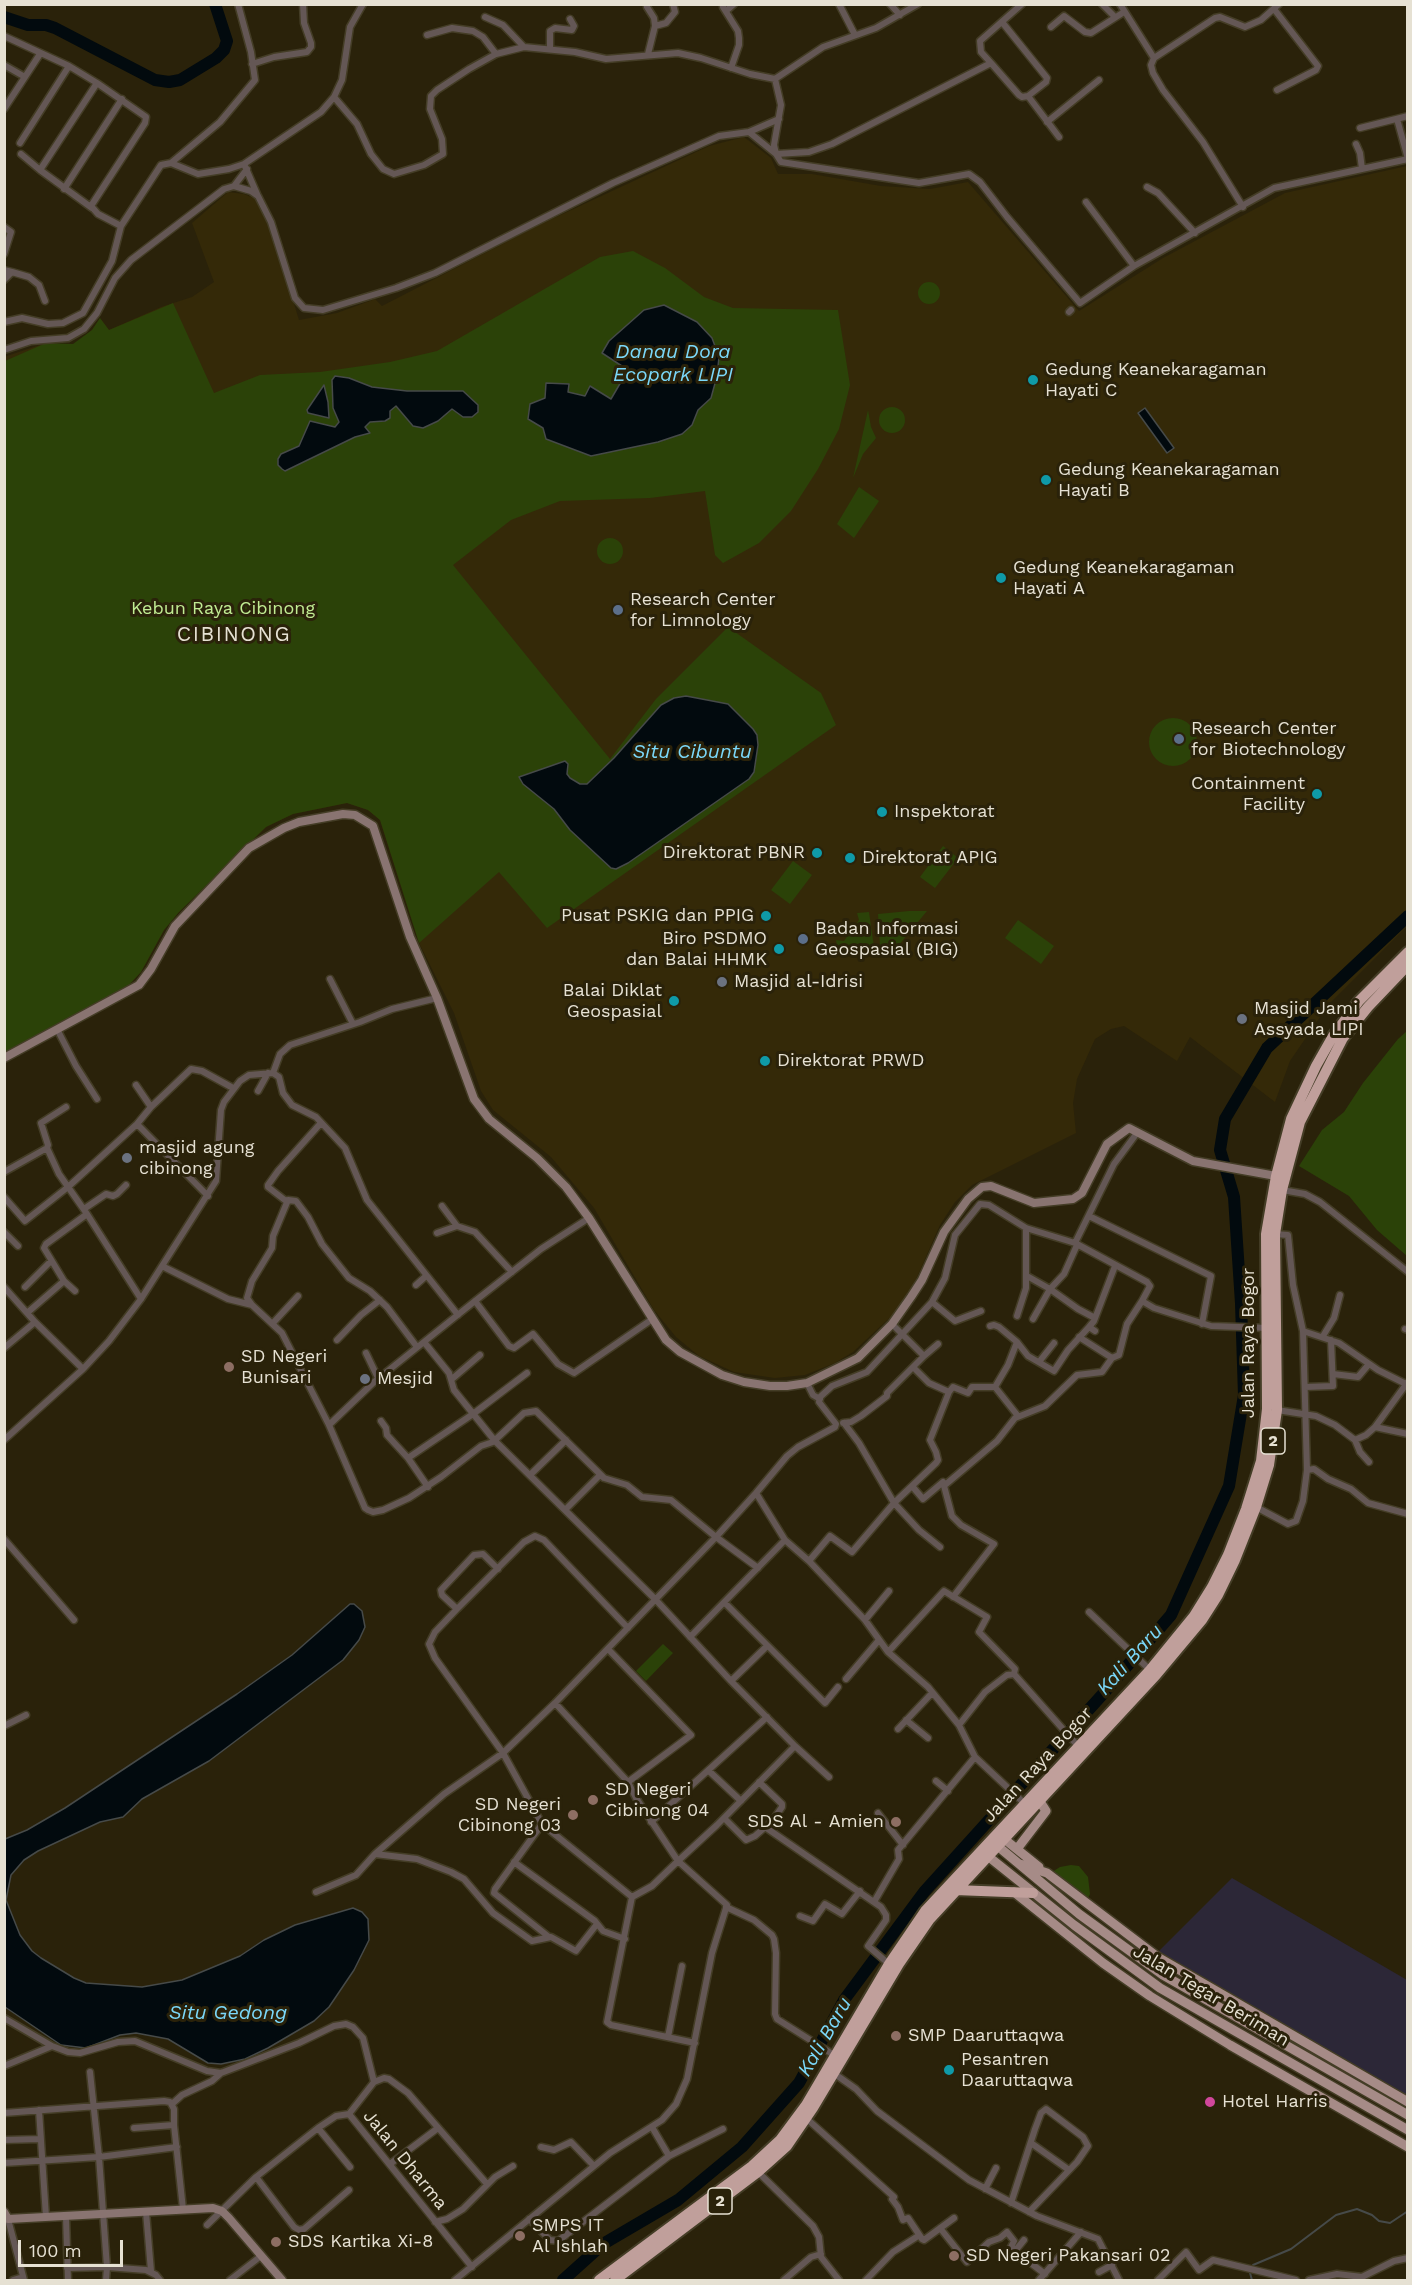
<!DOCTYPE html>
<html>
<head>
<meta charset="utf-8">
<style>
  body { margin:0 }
  #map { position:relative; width:1412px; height:2285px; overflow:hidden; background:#2a220a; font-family:"Work Sans",sans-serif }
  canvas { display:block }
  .frame { position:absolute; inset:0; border:6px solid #e6e1d3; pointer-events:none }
  .scale { position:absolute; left:18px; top:2240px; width:105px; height:27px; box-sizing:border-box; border:3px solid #e6e1d3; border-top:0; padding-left:8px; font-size:18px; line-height:21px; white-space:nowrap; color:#e6e1d3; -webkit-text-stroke:4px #2a220a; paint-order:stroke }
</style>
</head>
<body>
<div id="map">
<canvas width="1412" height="2285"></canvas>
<div class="frame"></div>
<div class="scale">100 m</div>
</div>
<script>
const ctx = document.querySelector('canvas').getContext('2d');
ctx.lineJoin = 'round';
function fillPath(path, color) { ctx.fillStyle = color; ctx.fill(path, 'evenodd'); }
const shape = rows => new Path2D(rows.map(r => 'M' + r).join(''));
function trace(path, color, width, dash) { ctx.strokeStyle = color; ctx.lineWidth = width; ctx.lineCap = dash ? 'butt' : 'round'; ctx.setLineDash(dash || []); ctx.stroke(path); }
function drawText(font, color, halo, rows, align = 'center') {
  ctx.font = font + ' "Work Sans",sans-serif'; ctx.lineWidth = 6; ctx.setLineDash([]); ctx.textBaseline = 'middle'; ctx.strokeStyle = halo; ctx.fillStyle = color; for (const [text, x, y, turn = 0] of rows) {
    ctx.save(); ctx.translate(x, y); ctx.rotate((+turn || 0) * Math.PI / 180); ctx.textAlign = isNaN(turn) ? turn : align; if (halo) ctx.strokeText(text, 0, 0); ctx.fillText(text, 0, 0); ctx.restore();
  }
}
fillPath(shape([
  [1232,1878,1407,1980,1407,2097,1158,1952]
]), '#2c2737');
fillPath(shape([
  [744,137,771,158,778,174,812,174,881,186,930,189,968,182,1079,311,1163,258,1285,193,1407,166,1407,926,1329,1004,1290,1061,1275,1102,1190,1037,1177,1061,1124,1026,1111,1029,1095,1039,1077,1079,1073,1103,1076,1133,972,1185,955,1202,940,1225,911,1291,898,1310,853,1352,835,1363,805,1375,775,1378,734,1372,699,1356,676,1337,654,1310,594,1208,551,1157,493,1110,481,1091,454,1013,419,943,380,820,368,810,347,803,293,814,266,827,179,912,164,930,141,972,129,985,5,1052,4,357,46,343,73,345,92,330,100,318,109,330,161,307,192,297,214,282,192,223,228,192,244,194,256,199,271,228,299,320,337,313,375,299,382,306,541,224,709,146]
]), '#342908');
fillPath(shape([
  [633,251,665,268,704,297,733,308,838,310,850,385,839,429,818,469,791,511,759,543,723,563,715,555,705,491,650,498,560,501,511,520,453,565,610,759,656,699,728,627,821,693,836,725,547,928,499,872,419,943,380,820,368,810,347,803,293,814,266,827,179,912,164,930,141,972,129,985,5,1052,5,361,46,343,73,344,92,330,100,318,109,330,173,303,214,393,260,375,320,372,390,362,437,351,600,257],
  '918 293a11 11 0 1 1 22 0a11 11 0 1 1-22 0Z',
  '879 420a13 13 0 1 1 26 0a13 13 0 1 1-26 0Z',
  [868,410,871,427,876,438,863,454,853,478],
  [859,487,879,501,854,538,837,524],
  '597 551a13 13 0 1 1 26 0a13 13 0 1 1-26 0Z',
  '1149 742a24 24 0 1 1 48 0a24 24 0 1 1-48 0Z',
  [943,846,958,858,935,888,920,877],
  [793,861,812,875,790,904,771,890],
  [909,911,927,911,898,946,880,946,878,914],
  [869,912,874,947,838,952,836,940,844,941,859,920,857,913],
  [1018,920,1054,946,1041,964,1005,938],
  [1407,1031,1407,1256,1377,1230,1349,1196,1299,1166,1322,1130,1344,1112,1363,1083,1398,1039],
  [663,1644,673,1653,646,1681,636,1671],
  [1071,1865,1079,1866,1088,1877,1090,1894,1087,1901,1049,1874,1060,1867]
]), '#2b4208');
const water = shape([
  [664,305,697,322,712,338,719,357,717,376,711,398,698,410,692,425,682,434,658,442,591,456,546,439,543,428,528,419,530,404,545,398,546,383,569,384,568,392,585,396,590,386,611,399,628,370,602,353,609,341,644,310,664,305],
  [335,376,349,378,372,387,407,391,463,391,478,405,478,412,472,417,463,417,452,409,438,421,423,428,413,426,396,406,390,411,390,418,385,421,370,422,365,427,370,433,355,437,285,471,282,469,278,465,278,459,281,454,299,446,310,421,335,427,339,422,333,408,332,380,335,376],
  [324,385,328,402,329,418,308,413,307,410,324,385],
  [1145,408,1174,448,1167,453,1138,413,1145,408],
  [686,696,728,704,753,729,757,735,758,745,754,772,749,779,628,863,616,869,611,868,570,830,554,809,523,784,519,777,565,761,568,764,567,774,570,778,580,784,587,784,614,758,661,705,674,698,686,696],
  [350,1604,354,1604,362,1611,365,1627,359,1640,343,1660,209,1761,142,1799,123,1817,100,1822,38,1851,24,1860,11,1875,6,1900,20,1935,32,1951,41,1958,74,1978,86,1983,142,1987,182,1980,240,1956,264,1940,295,1925,353,1908,362,1912,368,1919,369,1940,354,1970,329,2007,314,2021,268,2048,245,2059,221,2064,208,2063,168,2039,136,2033,120,2035,86,2048,61,2045,5,2007,5,1839,27,1830,65,1808,237,1694,292,1655,350,1604]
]);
fillPath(water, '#020a0e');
trace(water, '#464a49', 1.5);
trace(shape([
  [1252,2280,1250,2273,1253,2265,1291,2249,1336,2215,1357,2209,1372,2215,1379,2221,1390,2223,1408,2211]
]), '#464a49', 2);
trace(shape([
  [4,17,28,25,46,25,55,28,155,80,169,82,180,80,216,58,224,50,227,41,215,4],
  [563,2280,603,2244,678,2200,742,2147,799,2083,844,2000,924,1892,1102,1695,1171,1615,1229,1486,1244,1395,1241,1303,1234,1197,1220,1150,1225,1119,1267,1048,1408,916]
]), '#020a0e', 12);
const street = shape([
  [839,4,855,35],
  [890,4,900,15],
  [1102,4,1115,17],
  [1120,4,1154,58],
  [647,7,654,18,655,26,648,54],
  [723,7,738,31,739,38,739,45,731,68],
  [1274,9,1318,66,1316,70,1277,90],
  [726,11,734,4],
  [485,17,503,25,524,47],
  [1002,22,1047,78,1046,82,1028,96],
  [655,26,666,23,675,12,673,4],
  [1051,27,1064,16,1085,32,1091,33,1124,12],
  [427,35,452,28,473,31,483,37,496,54],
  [4,36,69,66,97,83,146,117,145,123,91,206,98,214,121,226],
  [550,48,550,31,555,28,572,30,574,26,570,19],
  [991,63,981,52,980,41,1022,4],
  [252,64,274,57,307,52,311,47,311,43,304,23,303,4],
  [4,65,25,77],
  [775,79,781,105,774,145,776,154,781,162,919,183,969,174,980,182,1007,217,1080,303,1134,266,1274,188,1408,159,1397,119],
  [334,97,357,124,371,154,383,169,394,174,424,165,443,154,442,139,430,109,431,96,437,90,469,69,496,54,524,47,575,52,606,59,678,53,701,58,750,74,775,79,823,47,876,28,918,4],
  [4,109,40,54],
  [1047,122,1099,80],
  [1360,128,1408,116],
  [749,132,779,119],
  [20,143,69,66],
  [1356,144,1360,153,1362,169],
  [21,154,40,170],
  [171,163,220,122,255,80,251,52,238,4],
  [244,164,257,194],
  [234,186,247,169],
  [1147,187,1158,193,1195,233],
  [64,189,122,99],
  [1086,202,1134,266],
  [1243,207,1203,142,1163,90,1153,73,1151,65,1154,58,1215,18,1220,17,1245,27,1261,20,1279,4],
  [92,208,40,170,97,83],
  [4,227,11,232,4,254],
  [4,270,12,272,4,280],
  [12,272,29,277,39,285,45,301],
  [1069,312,1071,310],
  [4,322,22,318,48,324,63,323,83,313,112,261,121,226,161,165,171,163,198,174,229,169,244,164,321,112,334,97,342,80,350,27,363,4],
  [4,350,31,341,68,338,84,329,97,313,115,278,131,260,224,189,234,186,251,191,258,196,271,222,295,298,304,308,323,310,396,288,435,273,613,183,719,136,749,132,776,154,809,152,832,144,991,63,1019,95,1022,97,1028,96,1059,137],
  [330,979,353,1024],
  [57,1029,76,1066,97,1099],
  [273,1073,279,1077,283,1093,292,1105,316,1117,345,1148,367,1200,458,1315],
  [258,1091,268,1073],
  [66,1107,41,1123,48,1145,47,1148,59,1174,87,1214,141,1299],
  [151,1107,191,1069,202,1071,233,1088],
  [137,1124,208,1196],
  [4,1172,47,1148],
  [1282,1190,1305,1194,1320,1202,1408,1272],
  [4,1197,25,1221,68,1187,137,1124,151,1107,136,1085],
  [286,1201,268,1187,268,1185,278,1171,320,1124],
  [442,1206,457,1226],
  [84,1209,106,1194,113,1196,117,1194,126,1185],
  [1089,1216,1211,1276,1202,1324],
  [4,1232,18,1246],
  [437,1233,457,1226,475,1232,512,1272],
  [1275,1234,1288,1235,1293,1285,1303,1331,1307,1470],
  [1075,1243,1114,1164,1137,1133],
  [1077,1245,1064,1274,1050,1289,1078,1309,1095,1318],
  [162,1266,228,1299,252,1305],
  [1027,1276,1050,1289,1033,1319],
  [416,1285,426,1276],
  [4,1287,35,1322,83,1369],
  [25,1287,51,1261],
  [75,1291,64,1281,44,1248,46,1244,87,1214],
  [475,1301,509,1346,514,1348,533,1334,558,1364,574,1373,651,1320],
  [932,1302,955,1321,981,1311],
  [27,1313,64,1281],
  [1017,1316,1026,1288,1026,1228],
  [273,1323,298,1296],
  [892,1324,924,1356,938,1344],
  [990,1326,994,1325,999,1327,1017,1342,1028,1356,1054,1371,1068,1350,1089,1327],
  [1405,1329,1408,1330],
  [1095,1331,1089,1327,1094,1321,1115,1266],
  [1303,1331,1339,1343,1378,1370,1408,1385],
  [1323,1336,1334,1318,1340,1295],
  [1079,1337,1112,1358],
  [337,1340,361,1315,380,1300],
  [424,1342,449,1373,454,1390,495,1441,655,1599,731,1681,795,1746,717,1825,678,1861,727,1905,712,1953,687,2079,676,2104,662,2120,610,2153,455,2280],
  [417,1347,387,1307,370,1291,349,1278,322,1244,308,1217,296,1201,288,1200,273,1236,272,1248,252,1281,247,1298,252,1305,282,1333,329,1425,365,1508,368,1510,373,1512,383,1510,409,1498,441,1477,481,1446,493,1442,524,1413,536,1411,604,1478,627,1485,642,1497,671,1500,716,1537,758,1568],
  [4,1348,35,1322],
  [366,1353,378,1378],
  [1039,1362,1054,1343],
  [913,1367,929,1383,949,1392,953,1387,968,1393,972,1387,995,1387,1018,1416],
  [1333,1374,1358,1377,1369,1364],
  [452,1379,480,1355],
  [807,1383,813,1395,820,1399],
  [995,1387,1008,1365,1017,1342],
  [1305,1387,1333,1386,1331,1340],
  [1277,1410,1316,1416,1335,1425,1355,1440,1360,1452,1369,1462],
  [381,1421,386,1428,387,1435,408,1458,428,1487],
  [843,1423,851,1422,861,1416,887,1396,887,1393,924,1356],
  [844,1423,859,1443,894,1503,919,1530,940,1547],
  [329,1425,374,1382,475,1301,541,1249,589,1218],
  [1375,1427,1408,1434],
  [4,1440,83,1369,109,1341,141,1299,216,1181,221,1110,224,1102,240,1081,249,1075,273,1073,280,1054,290,1045,360,1022,392,1009,437,998],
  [1355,1440,1366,1435,1375,1427,1407,1383],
  [408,1458,473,1414,527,1373],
  [530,1475,566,1440],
  [945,1485,997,1441,1015,1418,1045,1406,1077,1375,1102,1372,1112,1358,1119,1355,1127,1324,1142,1301],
  [912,1486,923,1499,943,1482,952,1516,961,1525,994,1544,953,1597],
  [756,1493,785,1540,809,1561,865,1620,888,1652,928,1687,959,1725,975,1757,1024,1803],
  [1256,1507,1288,1524,1296,1521,1303,1501,1307,1470,1314,1469,1328,1479,1351,1489,1368,1503,1408,1514],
  [566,1509,600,1475],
  [4,1539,74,1620],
  [809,1561,830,1536,852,1552,894,1503,936,1463,938,1460,936,1452,930,1440,949,1392],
  [725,1603,825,1703,838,1687],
  [457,1609,442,1595,441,1590,474,1555,483,1554,498,1569],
  [1089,1612,1150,1670],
  [865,1620,889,1591],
  [628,1628,544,1540,535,1536,524,1542,457,1609,435,1632,429,1644,435,1658,503,1753,542,1824,632,1897,607,2022,611,2025,695,2043],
  [690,1637,785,1540],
  [608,1649,691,1735,628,1782],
  [888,1652,944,1591,987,1617,979,1632,1015,1669,1014,1674,1078,1746],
  [846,1679,879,1640],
  [731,1681,767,1646],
  [555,1703,628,1782,636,1798,678,1861,652,1886,632,1897],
  [906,1720,928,1738],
  [959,1725,985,1692,1007,1675,1014,1674],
  [4,1726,26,1715],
  [898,1729,932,1693],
  [795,1746,829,1777],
  [709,1771,741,1801],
  [936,1781,948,1791],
  [878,1813,903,1845],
  [724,1818,746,1840,755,1836,773,1820,782,1807,782,1804,759,1782],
  [651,1822,767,1717],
  [542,1824,495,1889,494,1893,549,1937],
  [765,1827,881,1907,886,1915,886,1920,868,1946,889,1964],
  [375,1854,444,1794,503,1753,555,1703,716,1537,756,1493,787,1456,798,1447,835,1427,836,1424,819,1402,820,1397,832,1386,867,1372,932,1302,945,1278,955,1235,980,1204,989,1205,1026,1228,1075,1243,1147,1282,1150,1286,1142,1301,1154,1308,1211,1326,1269,1328],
  [514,1862,595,1921,603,1931,625,1939],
  [316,1892,356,1875,375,1854,417,1859,451,1872,464,1879,493,1913,532,1941,551,1937,576,1951,597,1924],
  [874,1902,899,1859,898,1850,975,1757],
  [726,1907,754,1920,772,1935,774,1939,776,1953,775,2014,777,2019,834,2055],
  [800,1916,813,1921,825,1904,842,1914,860,1891],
  [4,2018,52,2046,68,2052,80,2053,118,2042,135,2041,207,2071,221,2073,299,2043,334,2026,346,2024,353,2027,363,2038,374,2082],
  [668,2037,682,1966],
  [4,2066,52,2046],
  [90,2072,99,2157,107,2267,106,2280],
  [832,2072,856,2089,877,2111,969,2180,1037,2216,1098,2239,1119,2280],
  [172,2104,182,2095,212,2081,221,2073],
  [39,2110,46,2217],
  [4,2113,164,2101,170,2102,174,2109,174,2125,183,2209],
  [349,2114,374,2082,384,2078,389,2079,408,2093,487,2184],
  [349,2114,472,2267],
  [806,2118,894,2197,892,2199,898,2207,903,2220,908,2218,922,2239,924,2240,954,2218],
  [652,2127,669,2156],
  [134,2128,174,2125],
  [318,2128,350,2167],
  [4,2140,40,2139],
  [1031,2143,1069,2170],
  [541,2147,554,2150,571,2142,594,2166],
  [4,2163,99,2157,177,2147],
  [390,2164,438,2128],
  [757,2171,813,2226,819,2237,821,2257,839,2280],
  [256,2177,294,2227,299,2230,304,2229,349,2190],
  [985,2189,996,2168],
  [1011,2203,1035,2129,1041,2113,1046,2109,1083,2137,1088,2146,1077,2162,1029,2212],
  [146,2212,151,2271],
  [66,2217,68,2280],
  [8,2219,24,2280],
  [529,2219,550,2240,558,2241,669,2156,723,2129],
  [435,2222,447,2219,463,2209,495,2177,513,2166],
  [207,2225,256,2177,318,2128,336,2116,349,2114],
  [940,2228,967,2262,989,2242,1000,2238,1007,2232,1014,2241,1011,2247,1015,2251],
  [1024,2240,1015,2251,1045,2274],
  [67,2268,107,2267,146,2270,156,2275,160,2280],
  [1099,2272,1112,2265],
  [13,2280,23,2277],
  [230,2280,261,2256],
  [784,2280,811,2257,821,2254],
  [866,2280,893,2252,918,2236],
  [1039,2280,1081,2232],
  [1158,2280,1186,2252,1199,2270,1213,2260,1296,2280],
  [1309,2280,1337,2274,1362,2277,1394,2261,1408,2258]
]);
const secondary = shape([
  [4,1058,139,985,151,969,175,926,249,848,284,828,299,822,343,814,355,815,373,826,410,937,437,998,474,1099,489,1119,537,1158,566,1187,589,1218,666,1340,680,1352,722,1375,744,1382,770,1386,787,1386,807,1383,858,1358,892,1324,911,1297,922,1280,944,1232,968,1199,982,1187,991,1186,1034,1203,1073,1199,1082,1193,1107,1144,1129,1128,1193,1161,1276,1176],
  [4,2212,8,2219,213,2208,222,2211,229,2218,282,2280]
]);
const primary = shape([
  [1003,1838,1039,1867],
  [994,1843,1079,1914,1163,1975,1408,2115],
  [1017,1849,1046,1811,1039,1800],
  [984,1853,1074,1925,1160,1988,1408,2130],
  [1020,1864,1047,1873,1159,1958,1408,2102],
  [1014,1892,1103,1963,1150,1996,1230,2045,1408,2147]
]);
const highway = shape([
  [955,1890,1033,1893],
  [599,2280,752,2166,780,2140,806,2105,889,1964,925,1911,1150,1670,1194,1616,1212,1587,1228,1555,1246,1509,1261,1461,1267,1409,1266,1234,1276,1176,1291,1119,1316,1066,1333,1036,1359,1001,1408,952],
  [615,2280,758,2172,787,2146,813,2108,899,1964,930,1919,1156,1675,1202,1620,1218,1595,1235,1560,1256,1507,1269,1465,1277,1410,1275,1234,1282,1190,1300,1122,1343,1038,1368,1007,1408,965]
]);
trace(street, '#443d26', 9);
trace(secondary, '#443d26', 11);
trace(primary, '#443d26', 12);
trace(highway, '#443d26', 14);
trace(street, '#645755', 6);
trace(secondary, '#897471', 8);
trace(primary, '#a68b87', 9);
trace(highway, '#c09f9b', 10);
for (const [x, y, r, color] of [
  [1033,380,6,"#0f9aa8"],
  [1046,480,6,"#0f9aa8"],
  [1001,578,6,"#0f9aa8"],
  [618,610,6,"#5c6f8a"],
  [1179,739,6,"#5c6f8a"],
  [1317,794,6,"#0f9aa8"],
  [882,812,6,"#0f9aa8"],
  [817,853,6,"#0f9aa8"],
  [850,858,6,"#0f9aa8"],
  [766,916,6,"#0f9aa8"],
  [803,939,6,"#5c6f8a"],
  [779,949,6,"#0f9aa8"],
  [722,982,6,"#6b7280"],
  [674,1001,6,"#0f9aa8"],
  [1242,1019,6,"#6b7280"],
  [765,1061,6,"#0f9aa8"],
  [127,1158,6,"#6b7280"],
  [229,1367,6,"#8d6e63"],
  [365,1379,6,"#6b7280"],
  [593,1800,6,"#8d6e63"],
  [573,1815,6,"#8d6e63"],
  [896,1822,6,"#8d6e63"],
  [896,2036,6,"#8d6e63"],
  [949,2070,6,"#0f9aa8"],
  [1210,2102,6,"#d1479c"],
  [520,2236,6,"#8d6e63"],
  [276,2242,6,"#8d6e63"],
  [954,2256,6,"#8d6e63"]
]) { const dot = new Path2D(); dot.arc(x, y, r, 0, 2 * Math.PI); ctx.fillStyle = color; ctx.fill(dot); trace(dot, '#2a220a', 2); }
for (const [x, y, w] of [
  [1273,1441,24],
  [720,2201,24]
]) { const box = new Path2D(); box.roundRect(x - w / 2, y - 13, w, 26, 4.5); ctx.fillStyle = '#2a220a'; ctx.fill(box); trace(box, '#e6e1d3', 1.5); }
drawText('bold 16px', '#e6e1d3', null, [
  ["2",1273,1441],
  ["2",720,2201]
]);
drawText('18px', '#e6e1d3', '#2a220a', [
  ["Gedung Keanekaragaman",1045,370],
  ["Hayati C",1045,391],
  ["Gedung Keanekaragaman",1058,470],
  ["Hayati B",1058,491],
  ["Gedung Keanekaragaman",1013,568],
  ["Hayati A",1013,589],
  ["Research Center",630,600],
  ["for Limnology",630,621],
  ["Research Center",1191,729],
  ["for Biotechnology",1191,750],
  ["Containment",1305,784,"right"],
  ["Facility",1305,805,"right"],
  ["Inspektorat",894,812],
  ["Direktorat PBNR",805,853,"right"],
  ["Direktorat APIG",862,858],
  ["Pusat PSKIG dan PPIG",754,916,"right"],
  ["Badan Informasi",815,929],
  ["Geospasial (BIG)",815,950],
  ["Biro PSDMO",767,939,"right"],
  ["dan Balai HHMK",767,960,"right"],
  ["Masjid al-Idrisi",734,982],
  ["Balai Diklat",662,991,"right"],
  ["Geospasial",662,1012,"right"],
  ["Masjid Jami",1254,1009],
  ["Assyada LIPI",1254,1030],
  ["Direktorat PRWD",777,1061],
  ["masjid agung",139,1148],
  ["cibinong",139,1169],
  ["SD Negeri",241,1357],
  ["Bunisari",241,1378],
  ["Mesjid",377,1379],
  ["SD Negeri",605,1790],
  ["Cibinong 04",605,1811],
  ["SD Negeri",561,1805,"right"],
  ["Cibinong 03",561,1826,"right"],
  ["SDS Al - Amien",884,1822,"right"],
  ["SMP Daaruttaqwa",908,2036],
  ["Pesantren",961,2060],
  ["Daaruttaqwa",961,2081],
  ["Hotel Harris",1222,2102],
  ["SMPS IT",532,2226],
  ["Al Ishlah",532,2247],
  ["SDS Kartika Xi-8",288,2242],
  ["SD Negeri Pakansari 02",966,2256]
], 'left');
drawText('18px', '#c1ec93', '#2a220a', [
  ["Kebun Raya Cibinong",223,609]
]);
drawText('18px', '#e6e1d3', '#2a220a', [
  ["Jalan Raya Bogor",1249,1343,-90],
  ["Jalan Raya Bogor",1038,1765,-47],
  ["Jalan Tegar Beriman",1211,1996,31],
  ["Jalan Dharma",405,2160,51]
]);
drawText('italic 20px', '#7bd8f9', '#2a220a', [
  ["Danau Dora",673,352],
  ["Ecopark LIPI",673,375],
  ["Situ Cibuntu",692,752],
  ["Kali Baru",1130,1660,-48],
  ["Situ Gedong",228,2013],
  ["Kali Baru",825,2037,-60]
]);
ctx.letterSpacing = '1.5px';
drawText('21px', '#e6e1d3', '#2a220a', [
  ["CIBINONG",234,635]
]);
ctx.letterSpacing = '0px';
</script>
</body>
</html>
